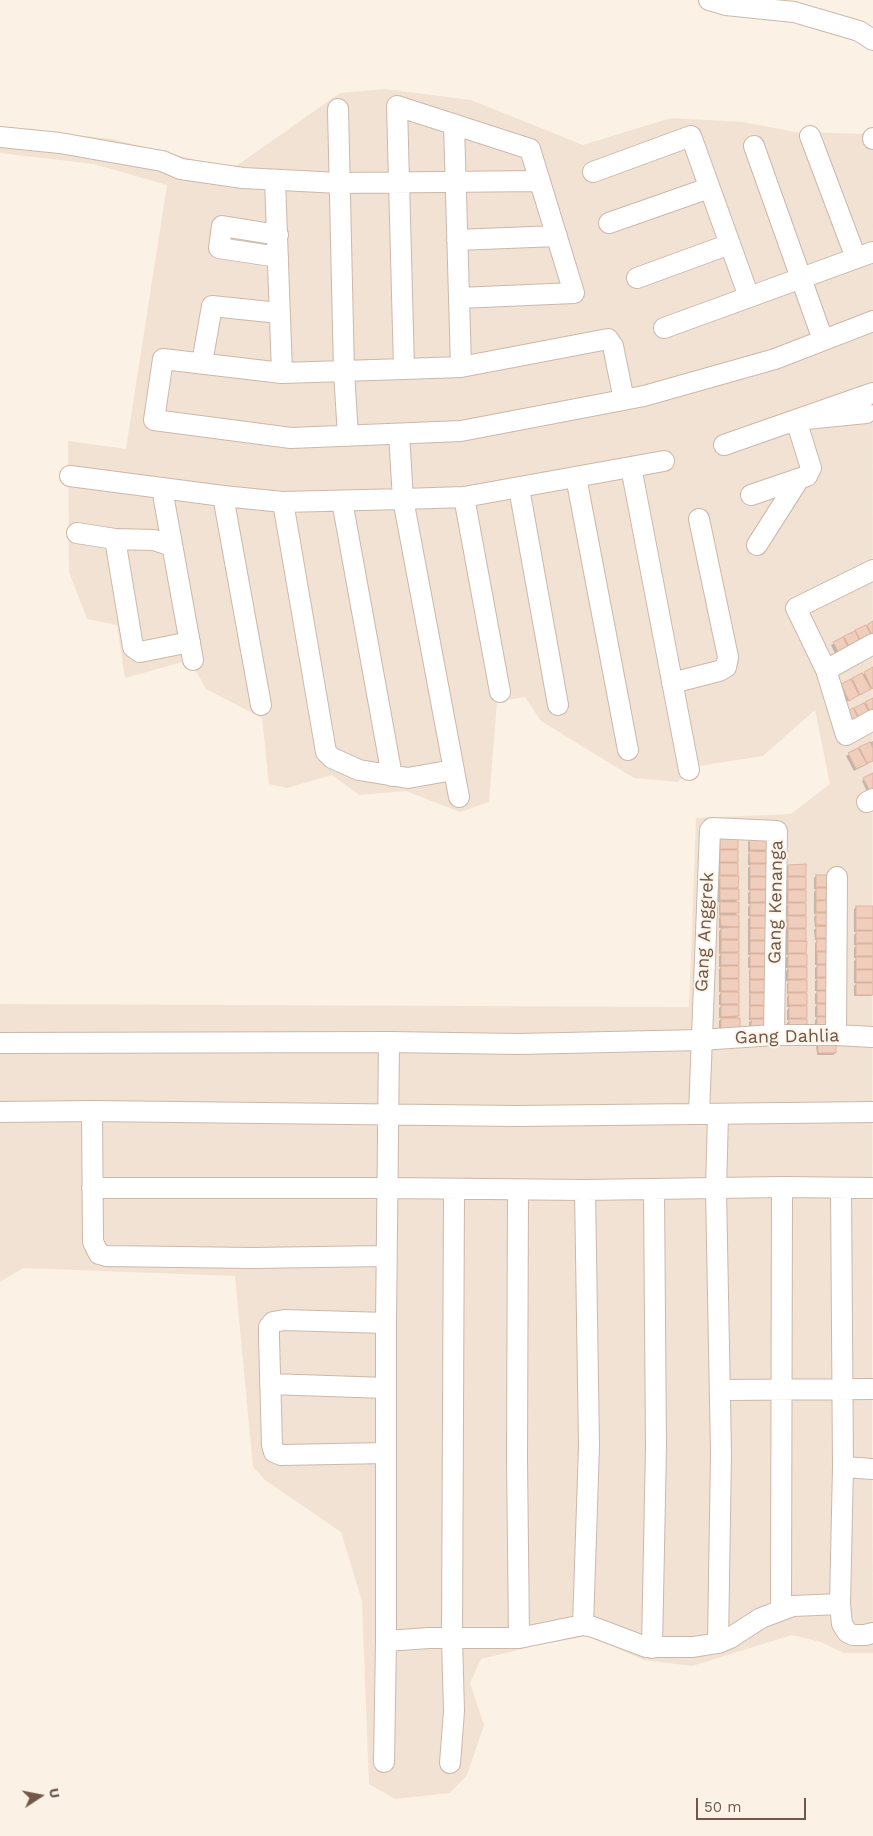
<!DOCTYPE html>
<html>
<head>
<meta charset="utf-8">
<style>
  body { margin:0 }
  #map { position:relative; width:873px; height:1836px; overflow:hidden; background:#fbf1e4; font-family:"Work Sans",sans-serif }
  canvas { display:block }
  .north { position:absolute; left:15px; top:1771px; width:50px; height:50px; -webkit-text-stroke:4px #fef5ea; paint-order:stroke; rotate:79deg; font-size:14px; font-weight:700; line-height:20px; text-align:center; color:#72574b }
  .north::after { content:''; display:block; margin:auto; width:18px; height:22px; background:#72574b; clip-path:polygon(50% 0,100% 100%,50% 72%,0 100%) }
  .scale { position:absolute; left:696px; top:1798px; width:110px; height:22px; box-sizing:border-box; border:2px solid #72574b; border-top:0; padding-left:6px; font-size:15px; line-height:18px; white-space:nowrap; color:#72574b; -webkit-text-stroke:4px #fef5ea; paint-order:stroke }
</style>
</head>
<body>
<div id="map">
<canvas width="873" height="1836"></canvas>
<div class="north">U</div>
<div class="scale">50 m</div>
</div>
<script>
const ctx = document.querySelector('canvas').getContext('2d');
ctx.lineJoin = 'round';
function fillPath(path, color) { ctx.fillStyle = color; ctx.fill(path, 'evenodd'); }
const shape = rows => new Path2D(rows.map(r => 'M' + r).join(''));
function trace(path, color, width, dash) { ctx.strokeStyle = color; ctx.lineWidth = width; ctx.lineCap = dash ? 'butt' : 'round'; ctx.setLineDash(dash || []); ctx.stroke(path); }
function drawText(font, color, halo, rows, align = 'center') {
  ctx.font = font + ' "Work Sans",sans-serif'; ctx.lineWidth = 4; ctx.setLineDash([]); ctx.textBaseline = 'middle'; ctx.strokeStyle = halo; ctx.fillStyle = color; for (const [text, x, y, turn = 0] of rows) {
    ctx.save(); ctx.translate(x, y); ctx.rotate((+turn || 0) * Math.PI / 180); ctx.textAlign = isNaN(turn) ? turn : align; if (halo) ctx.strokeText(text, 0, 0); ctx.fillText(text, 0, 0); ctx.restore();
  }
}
fillPath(shape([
  [385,89,471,100,583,145,671,118,743,122,795,132,873,134,872,1446,873,1653,844,1653,821,1642,792,1635,692,1666,644,1660,588,1636,538,1645,481,1659,470,1683,484,1725,467,1775,450,1793,395,1799,369,1784,362,1601,341,1532,265,1480,253,1467,235,1276,23,1268,0,1282,0,1004,689,1007,696,818,791,814,830,784,815,710,763,756,692,767,678,782,634,778,541,721,525,697,497,702,489,802,460,812,406,791,359,795,332,775,287,788,269,784,262,718,206,689,190,660,125,678,117,625,87,619,69,572,68,441,126,449,167,185,94,164,0,153,0,127,112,139,232,169,340,93]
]), '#f2e2d3');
fillPath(shape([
  [873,623,873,642,838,660,831,645],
  [873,669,873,688,846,702,839,687],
  [873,699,873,719,848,730,844,715],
  [873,741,873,761,854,771,846,756],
  [873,775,869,796,862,781],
  [720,839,737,849,734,852,737,862,734,864,737,874,734,877,737,877,737,900,734,903,737,913,734,916,737,926,735,929,738,929,738,951,735,954,738,954,738,990,735,993,738,1003,735,1006,738,1016,719,1031,719,1021,722,1018,719,1018,719,1008,722,1005,719,1005,719,995,722,992,719,992,719,969,722,967,719,967,719,956,722,954,719,954,719,931,722,928,719,928,719,918,722,915,719,915,719,905,722,902,718,902,718,880,721,877,718,877,718,867,721,864,718,864,718,854,721,851,718,851,718,841],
  [750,840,766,850,763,853,766,863,763,866,767,866,767,888,764,891,767,901,764,904,767,914,764,917,767,917,768,1017,749,1032,749,1022,752,1020,749,1020,749,1009,751,1007,749,1007,749,996,751,994,749,994,749,971,751,968,748,968,748,958,751,955,748,955,748,919,751,916,748,916,748,907,751,904,748,904,748,893,751,890,748,890,748,868,751,865,748,865,748,855,750,852,748,852,748,842],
  [788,866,805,876,802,879,805,879,805,901,802,904,805,904,805,953,802,956,805,966,803,969,805,978,802,982,805,991,802,994,805,1004,802,1007,806,1017,787,1033,787,1023,790,1020,787,1020,787,1010,790,1007,787,1007,787,997,790,994,787,994,787,984,790,981,786,981,786,971,789,968,786,968,786,958,789,955,786,955,786,920,789,917,786,917,786,907,789,904,786,904,786,881,789,878,786,878,786,868],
  [816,876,833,876,834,1015,815,1030,815,1020,818,1017,815,1017,815,1007,818,1004,815,1004,815,994,818,991,815,991,815,981,818,979,815,979,815,968,818,965,815,965,815,943,818,940,815,940,814,930,817,927,815,927,814,917,817,914,814,914,814,892,817,889,814,889,814,878],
  [856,907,873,930,870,933,873,943,870,946,873,956,870,958,873,958,873,981,870,984,873,994,871,996,854,996,854,986,857,983,854,983,854,961,857,958,854,958,854,948,857,945,854,945,854,935,857,932,854,932,854,909],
  [819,1043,835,1053,833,1055,817,1055,816,1045]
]), '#0003');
const building = shape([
  [873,621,873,637,867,625,873,621],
  [866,625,873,639,864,647,855,630,866,625],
  [855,631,863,647,852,653,844,636,855,631],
  [843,637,851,653,841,658,833,642,843,637],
  [873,667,873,688,872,689,864,672,873,667],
  [862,673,871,689,860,695,852,678,862,673],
  [851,679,859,695,849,701,841,684,851,679],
  [873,698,873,717,865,702,873,698],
  [864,703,873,719,862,724,854,708,864,703],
  [853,708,862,725,851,730,843,714,853,708],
  [870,742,873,748,873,761,867,763,859,747,870,742],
  [858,748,867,764,856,769,848,753,858,748],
  [873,773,873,794,872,795,863,778,873,773],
  [720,837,738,837,738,849,720,849,720,837],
  [749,839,768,839,768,850,750,850,749,839],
  [720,850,738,850,738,862,720,862,720,850],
  [749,851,768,852,768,863,750,863,749,851],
  [720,863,738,863,738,875,720,875,720,863],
  [750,864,768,864,768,876,750,876,750,864],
  [806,864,806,876,788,876,788,865,806,864],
  [816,875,834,875,834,887,816,887,816,875],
  [720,876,739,876,738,888,720,888,720,876],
  [750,877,768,877,768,889,750,889,750,877],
  [788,877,806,877,806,889,788,889,788,877],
  [816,888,834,888,834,900,816,900,816,888],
  [720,889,739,889,739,900,720,900,720,889],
  [750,890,768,890,768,902,750,902,750,890],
  [788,890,806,890,806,902,788,902,788,890],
  [834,900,834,912,816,912,816,901,834,900],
  [720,902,739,902,739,913,720,913,720,902],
  [750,903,768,903,768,915,750,915,750,903],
  [788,903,806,903,806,915,788,915,788,903],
  [856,906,873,906,873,918,856,918,856,906],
  [816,913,834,913,834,925,816,925,816,913],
  [720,915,739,915,739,927,721,926,720,915],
  [750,916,768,916,768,928,750,928,750,916],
  [788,916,806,916,806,928,788,928,788,916],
  [856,918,873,918,873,930,856,930,856,918],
  [816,926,835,927,835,938,816,938,816,926],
  [739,927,739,939,721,939,721,928,739,927],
  [750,928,768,928,768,940,750,940,750,928],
  [788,929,806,929,806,941,788,941,788,929],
  [856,931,873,931,873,943,856,943,856,931],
  [817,939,835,939,835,951,816,951,817,939],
  [721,940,739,940,739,952,721,952,721,940],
  [750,941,768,941,768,953,750,953,750,941],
  [788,941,807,941,806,953,788,953,788,941],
  [856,944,873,944,873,956,856,956,856,944],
  [817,952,835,952,835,964,817,964,817,952],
  [721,953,739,953,739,965,721,965,721,953],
  [750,954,768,954,769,966,750,966,750,954],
  [788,954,807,954,807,966,788,966,788,954],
  [856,957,873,957,873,969,856,969,856,957],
  [817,965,835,965,835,977,817,977,817,965],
  [721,966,739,966,739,978,721,978,721,966],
  [750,967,768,967,769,979,750,979,750,967],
  [788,967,807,967,807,979,788,979,788,967],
  [856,970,873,970,873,982,856,982,856,970],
  [817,978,835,978,835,990,817,990,817,978],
  [721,979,739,979,739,991,721,991,721,979],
  [750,980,768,980,769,992,750,992,750,980],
  [788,980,807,980,807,992,788,992,788,980],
  [856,983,873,983,873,995,856,995,856,983],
  [817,991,835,991,835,1003,817,1003,817,991],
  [721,992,739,992,739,1004,721,1004,721,992],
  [750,993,769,993,769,1005,750,1005,750,993],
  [788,993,807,993,807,1005,789,1005,788,993],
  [817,1004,835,1004,835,1016,817,1016,817,1004],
  [721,1005,739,1005,739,1016,721,1017,721,1005],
  [750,1006,769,1006,769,1018,750,1018,750,1006],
  [789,1006,807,1006,807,1018,789,1018,789,1006],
  [817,1017,835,1017,835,1028,817,1028,817,1017],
  [721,1018,740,1018,740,1029,721,1029,721,1018],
  [751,1019,769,1019,769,1031,751,1031,751,1019],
  [789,1019,807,1019,807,1031,789,1031,789,1019],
  [818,1041,836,1041,836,1053,818,1053,818,1041]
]);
fillPath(building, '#efcebd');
trace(building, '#e1b49e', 1);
const minor = shape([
  [709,0,726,5,794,12,859,31,873,40],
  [338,109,344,372,348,436],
  [454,124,461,367],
  [810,136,856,258],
  [0,137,60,143,162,161,181,169,243,178,339,183,540,181],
  [873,138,873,139],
  [754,146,823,340],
  [593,172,691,136,749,297],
  [275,180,282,373],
  [609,223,709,188],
  [278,235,222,226,219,248,278,257],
  [457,240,557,236],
  [637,278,730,244],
  [664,328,873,252],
  [202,363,212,306,279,313],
  [404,369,397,106,530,149,574,293,459,298],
  [624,400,613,346,608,339,461,367,404,369,282,373,163,359,154,420,291,438,461,431,644,396,775,359,873,321],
  [399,434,403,499,459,797],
  [724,445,873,393],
  [631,467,689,770],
  [70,476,223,496,283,502,403,499,464,497,664,461],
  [576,477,628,750],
  [163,488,164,500,193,660],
  [519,488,558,705],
  [751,495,807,476,811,468,796,420,866,413],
  [223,496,261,705],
  [464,497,500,692],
  [342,501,392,776],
  [283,502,326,752,332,758,359,770,408,778,453,770],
  [77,533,115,539,154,540,172,546],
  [115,539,133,647,140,652,190,642],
  [757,545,799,479],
  [873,570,796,608,826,670,846,735,873,720],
  [826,670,873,644],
  [672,683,719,671,726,667,728,657,699,519],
  [867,802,873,799],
  [836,1035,837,877],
  [0,1043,389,1042,518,1044,701,1040,774,1035,836,1035,873,1037],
  [92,1111,93,1242,99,1254,106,1256,252,1258,386,1256],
  [0,1112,92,1111,517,1116,873,1112],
  [699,1114,710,830,712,828,777,831,774,1035],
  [92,1188,388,1188,585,1190,782,1187,873,1188],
  [841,1188,843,1467,840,1604,842,1624,847,1632,853,1635,865,1635,873,1633],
  [518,1190,517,1458,519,1638],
  [386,1323,284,1320,273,1322,269,1327,269,1339,272,1445,274,1452,281,1455,386,1453],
  [270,1384,386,1388],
  [720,1390,873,1389],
  [843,1467,873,1469],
  [781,1609,782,1187],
  [583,1625,589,1446,585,1190],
  [386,1641,429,1638,519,1638,583,1625,593,1627,646,1647,693,1647,718,1643,730,1638,761,1618,793,1606,840,1604],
  [718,1643,721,1453,716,1189,718,1115],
  [652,1648,656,1447,654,1190],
  [384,1762,386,1641,386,1323,389,1042],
  [450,1763,454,1711,452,1639,454,1189]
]);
trace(minor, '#ccb8ab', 22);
trace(minor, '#fff', 20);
drawText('18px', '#72574b', '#fef5ea', [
  ["Gang Kenanga",776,902,-89],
  ["Gang Anggrek",705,932,-87],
  ["Gang Dahlia",787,1037,-1]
]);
</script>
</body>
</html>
